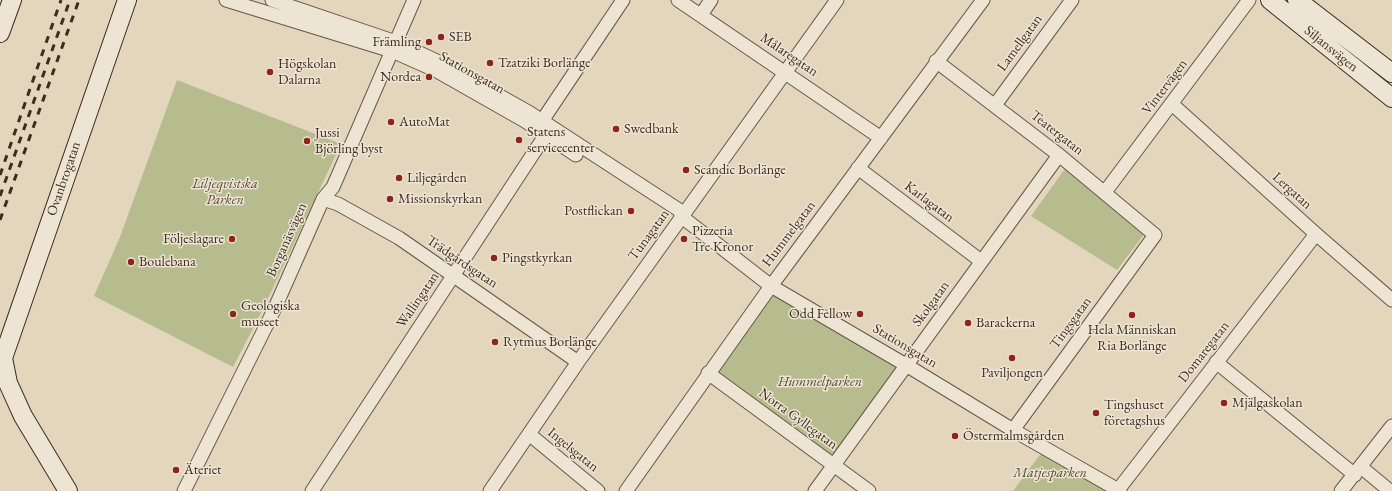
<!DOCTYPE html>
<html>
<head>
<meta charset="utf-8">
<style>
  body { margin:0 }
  canvas { display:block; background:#e4d5bd }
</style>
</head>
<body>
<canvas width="1392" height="491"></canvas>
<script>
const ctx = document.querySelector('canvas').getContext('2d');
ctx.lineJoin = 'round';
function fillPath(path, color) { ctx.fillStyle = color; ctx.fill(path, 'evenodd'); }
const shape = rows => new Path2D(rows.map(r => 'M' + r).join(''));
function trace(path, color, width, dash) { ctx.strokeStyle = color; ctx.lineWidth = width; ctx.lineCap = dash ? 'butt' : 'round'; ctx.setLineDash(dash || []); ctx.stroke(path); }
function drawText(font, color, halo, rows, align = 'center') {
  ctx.font = font + ' "EB Garamond",serif'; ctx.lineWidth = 3; ctx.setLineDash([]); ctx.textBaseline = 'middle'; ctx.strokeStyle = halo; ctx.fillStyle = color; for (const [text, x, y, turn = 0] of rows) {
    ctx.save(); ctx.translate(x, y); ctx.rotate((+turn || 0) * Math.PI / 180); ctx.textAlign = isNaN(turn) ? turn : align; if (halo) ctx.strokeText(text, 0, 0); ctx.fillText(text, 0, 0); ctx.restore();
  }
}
fillPath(shape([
  [177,80,341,144,262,311,233,367,94,296,120,237],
  [1067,166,1148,229,1117,270,1031,216],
  [771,286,906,365,834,464,708,373],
  [1045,448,1120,491,1013,491]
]), '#b7bc8f');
const street = shape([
  [226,0,392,51,437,71,525,121,576,155],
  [272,0,396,42,443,64,530,113,679,210,682,217,771,286,906,365,1013,430,1120,491],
  [678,0,881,138],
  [701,15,711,0],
  [936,61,1059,155,1155,235,1013,430],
  [1172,104,1316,234,1392,300],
  [995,105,1072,0],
  [538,127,623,0],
  [858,168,981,261],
  [1105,192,1249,0],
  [323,199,338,204,399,238,578,362],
  [1216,362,1355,475],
  [708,373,869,491],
  [529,434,598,491],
  [1361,467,1390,491],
  [1118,490,1316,234],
  [184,491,274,310,323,199,333,187,414,0],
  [312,491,550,128],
  [490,491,578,362,837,0],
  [626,491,771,286,983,0],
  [815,491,1059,155],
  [1341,491,1392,426]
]);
const secondary = shape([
  [1270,0,1392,98],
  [1297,0,1392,73],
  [0,33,12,0],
  [68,491,23,416,8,383,3,358,127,0]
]);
trace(street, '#675746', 15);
trace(secondary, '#3d2d1f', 20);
trace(street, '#ede4d4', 13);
trace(secondary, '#ede4d4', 18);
trace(shape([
  [0,175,61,0],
  [0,196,70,0],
  [0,220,79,0]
]), '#3d2d1f', 3, [7, 7]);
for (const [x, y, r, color] of [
  [441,37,4,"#8f2418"],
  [429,42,4,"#8f2418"],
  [490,63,4,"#8f2418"],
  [270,72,4,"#8f2418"],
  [429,77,4,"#8f2418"],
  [391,122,4,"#8f2418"],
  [616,129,4,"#8f2418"],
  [519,140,4,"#8f2418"],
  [307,141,4,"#8f2418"],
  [686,170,4,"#8f2418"],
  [399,178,4,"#8f2418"],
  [390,199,4,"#8f2418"],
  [631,211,4,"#8f2418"],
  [232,239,4,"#8f2418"],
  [684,239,4,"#8f2418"],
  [494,258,4,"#8f2418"],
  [131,262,4,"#8f2418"],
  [233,314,4,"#8f2418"],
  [860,314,4,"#8f2418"],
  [1132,315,4,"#8f2418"],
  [968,323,4,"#8f2418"],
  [495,342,4,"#8f2418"],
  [1012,358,4,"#8f2418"],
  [1224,403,4,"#8f2418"],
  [1096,413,4,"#8f2418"],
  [955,436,4,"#8f2418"],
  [176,470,4,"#8f2418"]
]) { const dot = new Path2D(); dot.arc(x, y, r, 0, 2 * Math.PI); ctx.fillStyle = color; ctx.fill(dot); trace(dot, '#ede4d4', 1.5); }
drawText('14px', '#3d2d1f', '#ede4d4', [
  ["SEB",449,37],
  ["Främling",421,42,"right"],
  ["Tzatziki Borlänge",498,63],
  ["Högskolan",278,64],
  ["Dalarna",278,80],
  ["Nordea",421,77,"right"],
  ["AutoMat",399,122],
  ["Swedbank",624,129],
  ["Statens",527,132],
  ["servicecenter",527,148],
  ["Jussi",315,133],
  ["Björling byst",315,149],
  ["Scandic Borlänge",694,170],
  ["Liljegården",407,178],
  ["Missionskyrkan",398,199],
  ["Postflickan",623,211,"right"],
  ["Pizzeria",692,231],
  ["Tre Kronor",692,247],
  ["Följeslagare",224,239,"right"],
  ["Pingstkyrkan",502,258],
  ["Boulebana",139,262],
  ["Geologiska",241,306],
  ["museet",241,322],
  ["Odd Fellow",852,314,"right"],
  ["Barackerna",976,323],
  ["Hela Människan",1132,330,"center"],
  ["Ria Borlänge",1132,346,"center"],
  ["Rytmus Borlänge",503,342],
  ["Paviljongen",1012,373,"center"],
  ["Mjälgaskolan",1232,403],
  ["Tingshuset",1104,405],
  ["företagshus",1104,421],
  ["Östermalmsgården",963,436],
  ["Äteriet",184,470]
], 'left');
drawText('14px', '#3d2d1f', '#ede4d4', [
  ["Lamellgatan",1020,43,-54],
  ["Siljansvägen",1331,49,39],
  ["Målaregatan",789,55,34],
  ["Stationsgatan",472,73,29],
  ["Vintervägen",1165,87,-53],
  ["Teatergatan",1057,133,38],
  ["Ovanbrogatan",64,179,-71],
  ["Lergatan",1292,191,42],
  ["Karlagatan",929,202,37],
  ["Hummelgatan",789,234,-53],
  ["Tunagatan",649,235,-54],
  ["Borganäsvägen",287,240,-66],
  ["Trädgårdsgatan",462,262,34],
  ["Wallingatan",418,300,-56],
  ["Skolgatan",931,304,-54],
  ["Tingsgatan",1071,323,-54],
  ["Stationsgatan",905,346,31],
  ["Domaregatan",1204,352,-52],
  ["Norra Gyllegatan",798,419,36],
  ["Ingelsgatan",573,450,39]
]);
drawText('italic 14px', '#554a35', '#ede4d4', [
  ["Liljeqvistska",225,184],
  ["Parken",225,200],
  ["Hummelparken",820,382],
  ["Matjesparken",1050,473]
]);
</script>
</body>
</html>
